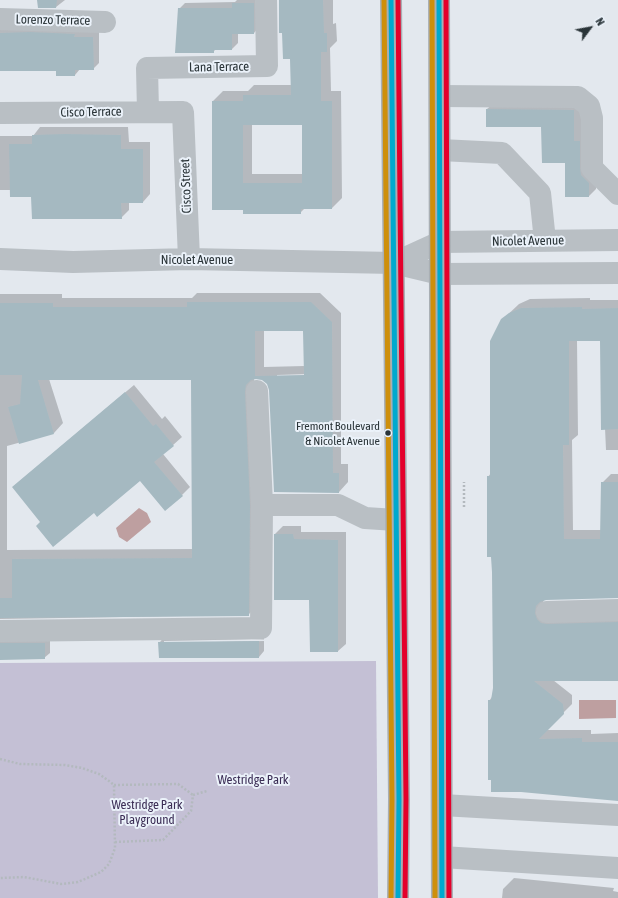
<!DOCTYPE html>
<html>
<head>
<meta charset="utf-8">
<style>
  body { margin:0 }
  #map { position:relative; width:618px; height:898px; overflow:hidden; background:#e3e8ee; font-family:"Asap Condensed",sans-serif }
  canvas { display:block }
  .north { position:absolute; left:570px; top:8px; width:40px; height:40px; -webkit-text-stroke:3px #ebf2fa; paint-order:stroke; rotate:58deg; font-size:11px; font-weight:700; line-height:16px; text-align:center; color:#2a3438 }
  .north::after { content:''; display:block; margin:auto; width:14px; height:18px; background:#2a3438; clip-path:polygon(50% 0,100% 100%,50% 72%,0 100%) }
</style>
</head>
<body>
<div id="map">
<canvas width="618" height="898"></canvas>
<div class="north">N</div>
</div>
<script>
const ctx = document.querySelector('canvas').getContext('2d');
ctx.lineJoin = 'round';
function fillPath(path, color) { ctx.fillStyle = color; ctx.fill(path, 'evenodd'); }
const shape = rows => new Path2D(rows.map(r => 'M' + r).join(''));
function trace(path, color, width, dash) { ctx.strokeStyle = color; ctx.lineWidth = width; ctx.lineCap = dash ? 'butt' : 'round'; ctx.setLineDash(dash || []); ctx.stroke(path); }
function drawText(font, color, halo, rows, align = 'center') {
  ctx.font = font + ' "Asap Condensed",sans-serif'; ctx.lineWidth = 4; ctx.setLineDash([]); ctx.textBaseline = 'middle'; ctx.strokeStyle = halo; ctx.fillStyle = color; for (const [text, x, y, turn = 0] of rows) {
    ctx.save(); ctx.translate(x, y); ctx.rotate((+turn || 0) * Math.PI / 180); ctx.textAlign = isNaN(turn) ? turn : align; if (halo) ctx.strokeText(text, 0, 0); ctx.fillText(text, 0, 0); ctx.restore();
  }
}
fillPath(shape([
  [376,661,378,898,0,898,0,663]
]), '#c4c0d5');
fillPath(shape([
  [139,508,147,513,151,522,127,542,119,537,116,528],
  [579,700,616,700,616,718,579,719]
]), '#be9fa0');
fillPath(shape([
  [38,0,65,0,56,7],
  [237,0,259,0,259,27,254,33,238,33,238,43,232,49,216,49,213,52,179,9,185,3,235,2],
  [280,0,333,0,333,24,336,23,337,41,330,48,331,91,341,91,342,198,332,208,305,208,300,213,244,209,213,209,213,101,223,91,248,91,254,85,292,85,291,58],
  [252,124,303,124,303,174,252,174],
  [0,28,99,31,99,63,93,69,80,69,75,75,57,70,0,70],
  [495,102,581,103,596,175,596,189,589,196,542,126,487,109],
  [40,127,128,127,129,142,150,142,150,194,143,202,129,202,129,210,121,218,11,190,0,190,0,136,33,136],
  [197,293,320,293,341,313,341,464,348,464,348,482,339,492,270,390,268,383,263,379,254,378,258,605,248,615,0,619,0,294,62,294,62,298,192,298],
  [264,330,304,330,304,366,264,367],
  [309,374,309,376,277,377,277,375],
  [49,379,192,379,193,549,7,550,7,446,54,433,63,423],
  [590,298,590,300,618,300,618,450,606,450,601,340,577,340,578,435,572,440,573,530,602,530,602,483,611,474,618,474,618,597,544,599,543,603,618,614,618,680,553,680,572,695,572,704,546,730,591,730,591,734,618,733,618,799,489,701,492,697,494,688,493,572,488,477,491,473,502,320,519,304,530,299],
  [134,385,162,419,165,416,182,437,163,454,190,487,182,495,140,480,94,511,41,522,13,487],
  [283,526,301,526,301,532,346,532,346,644,338,651,311,651,310,599,275,534],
  [264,635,264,651,259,657,160,642,165,636],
  [264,639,264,641,164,643,164,641],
  [0,638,50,638,50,653,44,658,0,659],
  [514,878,614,888,613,891,618,892,618,898,502,898,503,889]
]), '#0003');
fillPath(shape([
  [37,0,57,0,56,8,38,8],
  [279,0,323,0,324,33,327,33,327,52,321,52,321,101,332,101,332,209,301,209,301,214,243,214,243,210,212,210,212,101,243,101,243,95,291,95,290,59,283,59,282,33,279,33],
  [243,125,302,125,302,183,243,183],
  [232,3,254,3,254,34,232,34,232,50,214,50,214,53,175,53,178,8,232,8],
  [30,32,75,34,74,37,93,37,94,70,75,70,75,76,56,76,56,71,0,71,0,33],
  [486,109,574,110,574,141,580,141,580,168,581,175,589,183,589,197,565,197,565,163,542,163,541,127,486,127],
  [65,134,121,135,121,149,143,149,143,203,121,203,122,219,32,219,31,197,10,197,9,144,32,144,32,135],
  [187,302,311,302,332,322,333,473,339,473,339,493,274,492,269,390,267,384,262,380,256,379,251,380,246,385,245,392,250,505,249,616,0,618,0,598,12,598,12,559,192,558,191,380,38,380,54,434,19,444,8,407,20,404,22,375,0,375,0,303,53,303,53,307,187,307],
  [255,331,303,331,304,375,255,376],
  [582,307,582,309,618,308,618,429,601,430,600,341,569,341,569,445,563,445,564,539,600,539,601,482,618,482,618,598,546,600,540,602,536,606,535,613,537,619,541,623,547,624,618,622,618,681,534,681,563,704,564,714,539,739,582,738,582,742,618,742,618,801,521,792,491,792,491,780,488,780,488,700,491,700,493,688,492,572,491,557,487,557,487,476,490,476,490,341,501,319,509,313,521,308],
  [125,392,153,426,156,424,174,446,154,462,183,496,165,511,140,481,97,517,94,513,53,547,36,526,40,522,12,487],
  [274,534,293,534,294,539,338,540,338,652,310,652,309,600,274,600],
  [259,641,259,658,159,658,158,642],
  [0,643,45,643,45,659,0,660]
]), '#a5b9c1');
trace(shape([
  [464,507,464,482],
  [0,759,20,764,65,765,82,768,99,774,109,781,114,785,115,848,109,864,101,872,78,882,61,884,24,877,0,878],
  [114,785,178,784,193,795],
  [193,795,207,791],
  [115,842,163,840,191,811,193,795]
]), '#b3b9be', 2.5, [2, 2]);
trace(shape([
  [0,19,105,22],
  [440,96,578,97,589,106,592,118,592,168,618,194],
  [148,111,147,68,267,66,266,0],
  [0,113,183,112,189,259],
  [440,150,502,153,540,193,545,241],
  [0,259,73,262,189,259,394,263,440,274,618,273],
  [394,263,440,242,618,240],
  [257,391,262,505],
  [547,612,618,610],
  [0,631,261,628,262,505,338,505,365,518,396,520],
  [442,805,618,815],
  [442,857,618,868]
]), '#b9bfc4', 22);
trace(shape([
  [391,0,399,799,398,898],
  [439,0,442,898]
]), '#a9afb4', 22);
trace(shape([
  [391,0,399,799,398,898],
  [439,0,442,898]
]), '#00a9ce', 5);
trace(shape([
  [384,0,392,799,391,898],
  [432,0,435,898]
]), '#ce8f0b', 5);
trace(shape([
  [398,0,406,799,405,898],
  [446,0,449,898]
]), '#e4002b', 5);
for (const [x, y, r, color] of [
  [388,433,3.5,"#2a3438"]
]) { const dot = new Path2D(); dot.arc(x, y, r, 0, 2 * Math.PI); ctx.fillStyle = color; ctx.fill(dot); trace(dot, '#ebf2fa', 1.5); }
drawText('12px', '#2a3438', '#ebf2fa', [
  ["Fremont Boulevard",380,426],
  ["& Nicolet Avenue",380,441]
], 'right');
drawText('13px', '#2a3438', '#ebf2fa', [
  ["Lorenzo Terrace",53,20,1],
  ["Lana Terrace",219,67,-1],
  ["Cisco Terrace",91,112,-1],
  ["Cisco Street",186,186,-92],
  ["Nicolet Avenue",528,241,-1],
  ["Nicolet Avenue",197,260]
]);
drawText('13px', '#3c2e56', '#ebf2fa', [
  ["Westridge Park",253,780],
  ["Westridge Park",147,805],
  ["Playground",147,820]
]);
</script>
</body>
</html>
